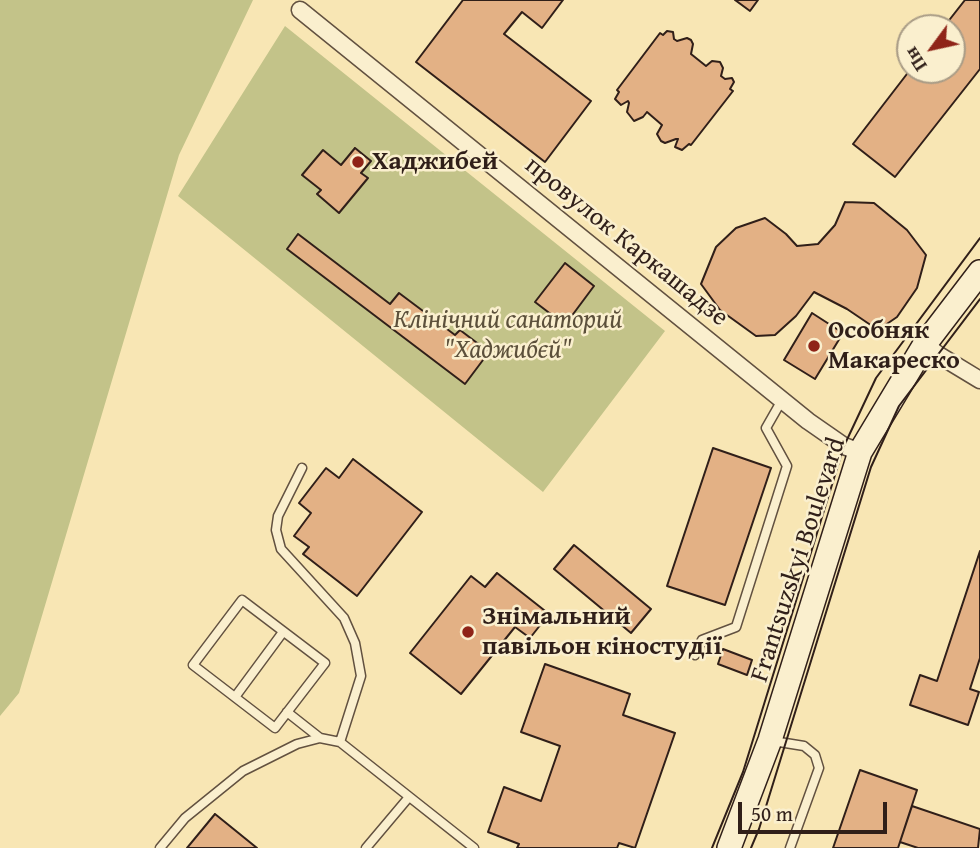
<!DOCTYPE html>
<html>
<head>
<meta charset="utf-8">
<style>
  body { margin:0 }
  #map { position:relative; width:980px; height:848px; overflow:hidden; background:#f8e6b4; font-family:"Gentium Book Plus",serif }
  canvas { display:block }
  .north { position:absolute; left:896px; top:14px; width:70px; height:70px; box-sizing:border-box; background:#faefce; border:2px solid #a99c86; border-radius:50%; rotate:237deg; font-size:19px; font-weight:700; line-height:28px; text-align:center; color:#301f19 }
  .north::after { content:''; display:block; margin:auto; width:24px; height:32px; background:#8f2418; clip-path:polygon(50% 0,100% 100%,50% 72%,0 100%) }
  .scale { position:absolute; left:738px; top:802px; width:149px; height:32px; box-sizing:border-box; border:4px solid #301f19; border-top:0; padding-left:9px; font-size:21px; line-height:24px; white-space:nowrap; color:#301f19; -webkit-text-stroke:5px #faefce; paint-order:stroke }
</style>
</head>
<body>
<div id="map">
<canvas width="980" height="848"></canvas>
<div class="north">Пн</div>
<div class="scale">50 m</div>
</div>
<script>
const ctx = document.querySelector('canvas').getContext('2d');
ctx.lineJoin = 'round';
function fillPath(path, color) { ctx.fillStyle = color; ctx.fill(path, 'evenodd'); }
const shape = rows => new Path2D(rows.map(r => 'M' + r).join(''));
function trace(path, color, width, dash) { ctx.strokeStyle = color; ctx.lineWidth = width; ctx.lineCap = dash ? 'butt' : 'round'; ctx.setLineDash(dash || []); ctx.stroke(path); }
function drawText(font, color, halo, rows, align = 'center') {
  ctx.font = font + ' "Gentium Book Plus",serif'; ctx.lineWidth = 5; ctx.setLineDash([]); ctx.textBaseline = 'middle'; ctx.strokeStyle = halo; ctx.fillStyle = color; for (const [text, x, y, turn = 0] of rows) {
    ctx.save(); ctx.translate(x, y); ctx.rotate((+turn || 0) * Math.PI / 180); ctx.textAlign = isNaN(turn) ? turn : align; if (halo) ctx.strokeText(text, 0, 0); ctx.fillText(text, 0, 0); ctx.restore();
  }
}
fillPath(shape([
  [0,0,253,0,179,155,19,693,0,716],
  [285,26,665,331,543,492,178,196]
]), '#c3c389');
const building = shape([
  [463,0,563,0,542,28,522,12,504,34,591,101,545,162,416,62,463,0],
  [735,0,758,0,750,11,735,0],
  [965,0,980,0,980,69,895,177,853,144,910,70,952,70,952,28,943,28,965,0],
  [667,31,673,32,674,39,677,41,687,38,691,40,693,44,691,54,706,66,712,61,720,62,723,68,721,76,725,79,732,78,734,82,730,89,733,91,691,145,689,144,682,150,675,147,678,139,676,139,665,143,661,141,657,134,662,125,647,112,643,117,634,121,627,112,629,103,628,101,621,105,615,99,619,92,617,90,660,33,663,35,667,31],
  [355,148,371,161,361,173,368,178,339,213,317,194,321,190,302,175,323,150,341,165,355,148],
  [845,202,874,203,907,230,926,255,917,288,897,317,878,330,847,309,814,292,796,316,775,335,756,336,720,310,701,284,716,247,736,228,765,218,786,234,797,246,818,244,835,225,845,202],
  [298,234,390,304,399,293,455,335,460,330,489,352,465,384,287,249,298,234],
  [565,263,594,286,565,325,535,302,565,263],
  [812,313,843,333,815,379,784,360,812,313],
  [713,448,771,468,725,605,667,586,713,448],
  [353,459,422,512,357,596,303,554,309,547,294,536,311,513,299,503,326,468,339,478,353,459],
  [574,545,651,609,631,633,554,569,574,545],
  [980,551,980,658,970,689,979,692,968,725,910,705,920,675,937,681,980,551],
  [497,573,549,614,530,638,515,627,461,694,410,653,471,576,485,587,497,573],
  [723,649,752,660,747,675,718,664,723,649],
  [545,664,630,694,623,715,675,733,635,848,619,843,617,848,517,848,519,844,488,832,504,787,541,801,560,746,521,732,545,664],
  [860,770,917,790,898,848,833,848,860,770],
  [912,806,980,829,978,848,918,848,900,842,912,806],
  [215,814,257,848,187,848,215,814]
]);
fillPath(building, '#e3b185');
trace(building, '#301f19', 2);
const lane = shape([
  [302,468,278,516,276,530,281,549,344,618,355,643,361,676,340,742],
  [242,600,325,663,275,728,193,665,242,600],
  [695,655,702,640,736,627,787,466,766,428,782,400],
  [235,697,283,632],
  [287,712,320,738],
  [773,741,804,746,815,755,819,768,790,848],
  [160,848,185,818,243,771,297,744,320,738,340,742,474,848],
  [366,848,409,797]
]);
const street = shape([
  [300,10,808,421,844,446,860,452],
  [925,344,937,354,980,380]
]);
const secondary = shape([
  [729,848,770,740,860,452,925,344,980,272]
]);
trace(lane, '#625140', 11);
trace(street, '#625140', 19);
trace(secondary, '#301f19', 26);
trace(lane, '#faefce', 8);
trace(street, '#faefce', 16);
trace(secondary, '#faefce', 23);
trace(shape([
  [712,848,743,772,844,446,876,378,980,238],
  [751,848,759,829,871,467,899,406,980,299]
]), '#301f19', 2);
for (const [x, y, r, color] of [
  [358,162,7,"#8f2418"],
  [814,346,7,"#8f2418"],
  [468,632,7,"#8f2418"]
]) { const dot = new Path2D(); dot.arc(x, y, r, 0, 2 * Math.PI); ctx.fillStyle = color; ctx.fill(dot); trace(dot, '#faefce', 2.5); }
drawText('bold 26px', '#301f19', '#faefce', [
  ["Хаджибей",372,162],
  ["Особняк",828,331],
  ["Макареско",828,361],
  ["Знімальний",482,617],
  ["павільон кіностудії",482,647]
], 'left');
drawText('26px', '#301f19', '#faefce', [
  ["провулок Каркашадзе",626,242,39],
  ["Frantsuzskyi Boulevard",799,560,-72]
]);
drawText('italic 26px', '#5c503b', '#faefce', [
  ["Клінічний санаторий",508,320],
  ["\"Хаджибєй\"",508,350]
]);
</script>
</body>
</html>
